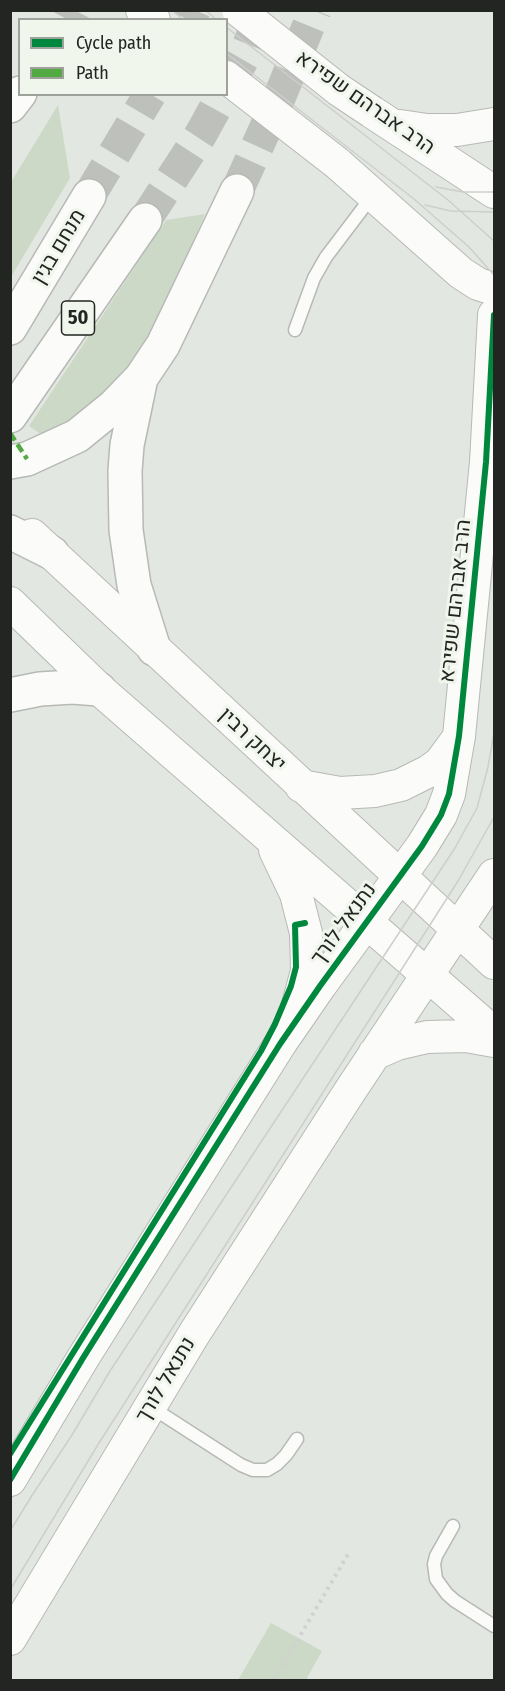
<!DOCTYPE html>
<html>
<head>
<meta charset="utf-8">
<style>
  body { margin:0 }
  #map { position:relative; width:505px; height:1691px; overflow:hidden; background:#e3e7e1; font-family:"Fira Sans Condensed",sans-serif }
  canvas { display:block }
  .frame { position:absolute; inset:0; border:12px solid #232522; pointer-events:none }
  .legend { position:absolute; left:18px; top:18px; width:210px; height:78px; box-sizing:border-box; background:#f0f6ec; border:2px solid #9ea29b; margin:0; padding:8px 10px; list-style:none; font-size:18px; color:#232522 }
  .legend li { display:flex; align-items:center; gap:12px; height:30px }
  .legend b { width:30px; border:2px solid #9ea29b }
</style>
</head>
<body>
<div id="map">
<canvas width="505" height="1691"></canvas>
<div class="frame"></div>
<ul class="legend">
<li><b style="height:8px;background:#00873e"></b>Cycle path</li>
<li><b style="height:8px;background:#53aa43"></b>Path</li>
</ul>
</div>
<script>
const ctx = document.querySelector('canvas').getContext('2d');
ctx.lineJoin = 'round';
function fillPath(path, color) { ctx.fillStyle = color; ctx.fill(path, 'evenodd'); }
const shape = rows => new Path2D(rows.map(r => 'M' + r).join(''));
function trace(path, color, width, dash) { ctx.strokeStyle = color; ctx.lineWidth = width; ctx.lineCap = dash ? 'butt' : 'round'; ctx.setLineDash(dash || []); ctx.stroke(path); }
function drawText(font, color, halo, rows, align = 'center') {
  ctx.font = font + ' "Fira Sans Condensed",Heebo,sans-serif'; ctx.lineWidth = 6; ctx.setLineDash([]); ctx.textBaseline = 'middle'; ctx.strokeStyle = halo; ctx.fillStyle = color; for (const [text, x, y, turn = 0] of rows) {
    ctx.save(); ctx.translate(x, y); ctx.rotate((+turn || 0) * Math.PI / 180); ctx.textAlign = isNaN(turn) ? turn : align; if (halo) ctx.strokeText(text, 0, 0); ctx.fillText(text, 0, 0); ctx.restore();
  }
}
fillPath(shape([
  [58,105,70,178,11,277,11,182],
  [205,214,173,290,142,350,106,390,73,418,42,435,29,426,166,220],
  [271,1623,322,1651,306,1680,238,1680]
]), '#cdd9c7');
trace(shape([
  [69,20,74,10],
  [190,20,194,10],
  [226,88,244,57,263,10],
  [237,191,277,103,315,10],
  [89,196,150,94],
  [145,220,201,134,223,94]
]), '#bdc0bb', 33, [33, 16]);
const lane = shape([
  [295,330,314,278,326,257,373,195],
  [151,1407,241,1465,253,1470,267,1470,277,1464,286,1455,297,1439],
  [453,1526,436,1556,434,1564,436,1579,447,1594,455,1601,494,1626]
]);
const secondary = shape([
  [142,10,154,20],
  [372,112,494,192],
  [400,126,427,130,457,130,494,124],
  [337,163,461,273,478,284,494,289],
  [32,535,494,963],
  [10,603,99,689,494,1033],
  [301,786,340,793,375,791,401,785,429,771,440,763,459,737],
  [275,850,296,894,306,933,307,971,297,1008],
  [374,1054,397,1044,427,1037,466,1036,494,1041],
  [10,1480,83,1358,280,1044,320,986,422,846,441,815,449,794,459,736,486,462,494,315],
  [10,1639,194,1334,350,1091,494,875]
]);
const highway = shape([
  [10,106,20,93],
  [10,328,89,196],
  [141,378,127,445,125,471,126,530,134,585,154,649],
  [10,416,145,220],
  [10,462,27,459,77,436,114,406,141,378,163,345,237,191],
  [10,532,52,553],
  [10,695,40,689,72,687,99,689]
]);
trace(lane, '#b7b9b6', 15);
trace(secondary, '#b7b9b6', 34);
trace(highway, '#b7b9b6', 36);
trace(shape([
  [274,1680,350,1551]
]), '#d0d2d0', 4, [3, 4.5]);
trace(lane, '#fbfbfa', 12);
trace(secondary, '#fbfbfa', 32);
trace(highway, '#fbfbfa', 33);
trace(shape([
  [172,10,183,20],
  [205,10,217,20],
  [226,27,448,200,494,241],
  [226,53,414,199,469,247,494,275],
  [436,187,463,192,494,192],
  [425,205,451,211,494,212],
  [10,1531,33,1494,72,1435,110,1371,455,848,477,808,488,767,494,733],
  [10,1590,99,1443,458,881,494,817]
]), '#cececd', 1.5);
const secondaryBridge = shape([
  [238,10,339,90,372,112],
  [226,77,337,163]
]);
trace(secondaryBridge, '#b7b9b6', 34, []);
trace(secondaryBridge, '#fbfbfa', 32);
trace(shape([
  [10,433,27,459]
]), '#53aa43', 4.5, [9, 4.5]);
trace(shape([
  [10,1454,261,1051,275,1024,291,986,296,967,295,925,305,923],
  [10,1480,83,1358,280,1044,320,986,422,846,441,815,449,794,459,736,486,462,494,315]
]), '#00873e', 6);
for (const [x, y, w] of [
  [78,318,33]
]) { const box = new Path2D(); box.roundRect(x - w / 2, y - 17, w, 34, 4.5); ctx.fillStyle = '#f0f6ec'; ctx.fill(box); trace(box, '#232522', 1.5); }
drawText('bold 20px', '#232522', null, [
  ["50",78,318]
]);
drawText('21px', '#232522', '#f0f6ec', [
  ["הרב אברהם שפירא",365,103,35],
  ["מנחם בגין",59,247,-59],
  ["הרב אברהם שפירא",456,601,-84],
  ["יצחק רבין",252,740,43],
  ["נתנאל לורך",344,924,-54],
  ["נתנאל לורך",166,1380,-59]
]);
</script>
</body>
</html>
